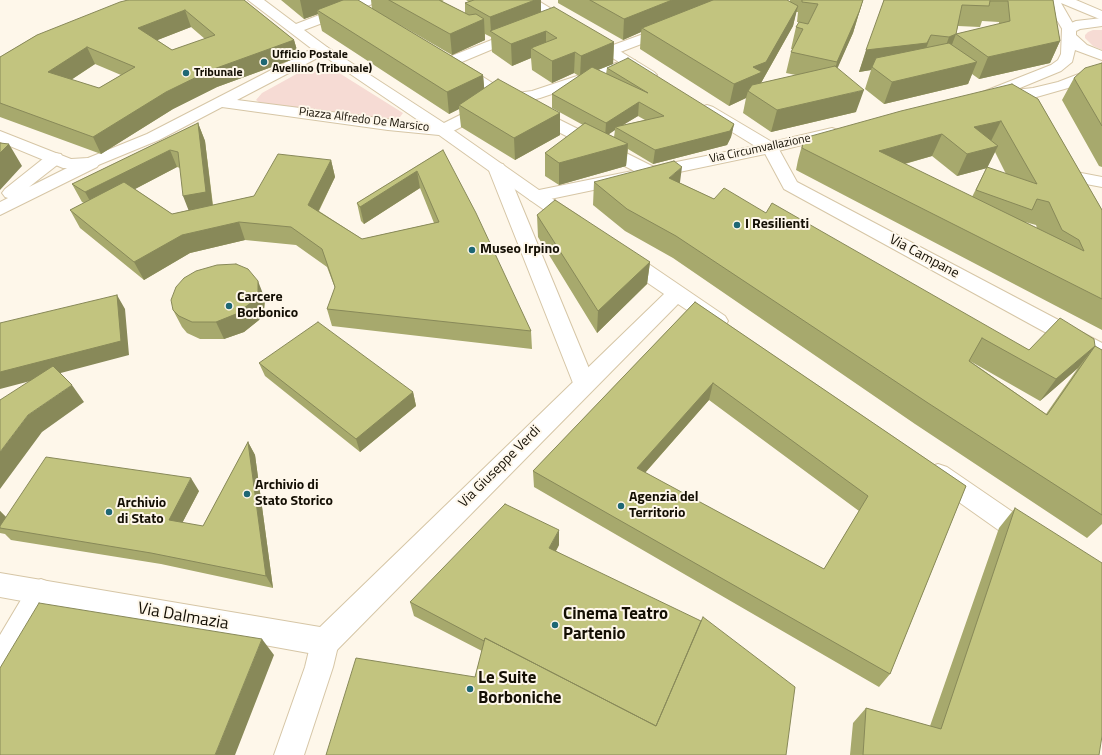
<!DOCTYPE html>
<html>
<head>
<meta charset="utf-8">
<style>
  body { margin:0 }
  canvas { display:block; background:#fef7ea }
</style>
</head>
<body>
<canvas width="1102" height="755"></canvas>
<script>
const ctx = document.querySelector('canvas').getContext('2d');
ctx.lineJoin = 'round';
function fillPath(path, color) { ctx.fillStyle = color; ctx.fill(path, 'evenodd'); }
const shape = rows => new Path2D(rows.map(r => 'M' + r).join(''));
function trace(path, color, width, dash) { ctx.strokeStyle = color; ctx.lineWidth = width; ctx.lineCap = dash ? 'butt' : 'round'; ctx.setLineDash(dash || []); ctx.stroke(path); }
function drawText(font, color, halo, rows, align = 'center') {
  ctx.font = font + ' "Titillium Web",sans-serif'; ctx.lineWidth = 4; ctx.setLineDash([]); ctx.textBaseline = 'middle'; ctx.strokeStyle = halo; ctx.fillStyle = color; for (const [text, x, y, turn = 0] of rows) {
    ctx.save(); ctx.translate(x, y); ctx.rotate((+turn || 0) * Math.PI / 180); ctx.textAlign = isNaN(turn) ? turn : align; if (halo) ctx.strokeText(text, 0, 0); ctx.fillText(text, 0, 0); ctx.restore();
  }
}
fillPath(shape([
  [1093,30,1102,30,1102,50,1093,46,1085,38,1085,35,1088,32],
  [321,64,328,66,403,113,400,117,393,119,385,119,260,103,256,100,262,93,311,66]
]), '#f6dbd4');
const pedestrian = shape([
  [497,163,503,164,506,168,595,383,592,389,584,392,576,389,573,383,488,168,491,164,497,163],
  [41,579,51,583,54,592,10,671,0,675,0,635,31,583,41,579],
  [325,628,335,632,339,642,333,667,304,755,274,755,305,667,311,642,315,632,325,628]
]);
const minor = shape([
  [1045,0,1076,0,1102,11,1102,20,1061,3,1076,29,1074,32,1069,33,1064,32,1045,0],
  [668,25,673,26,675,29,673,32,615,54,610,55,605,54,603,51,605,48,668,25],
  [519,29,524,30,526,33,524,36,457,64,464,65,510,94,532,91,625,60,635,60,637,63,635,66,540,98,524,102,656,168,659,172,656,176,650,177,644,176,506,105,449,133,443,135,437,133,315,50,317,47,327,47,444,123,494,98,454,71,452,68,453,65,444,65,442,62,444,59,519,29],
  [770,143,776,144,797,182,1102,343,1102,361,1094,359,784,189,762,148,764,144,770,143],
  [55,153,61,154,63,158,61,162,29,187,85,159,91,158,97,159,100,163,97,167,0,215,0,202,8,198,5,197,2,193,5,189,49,154,55,153],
  [1076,172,1102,177,1102,187,1070,181,1067,177,1070,173,1076,172],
  [536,190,542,192,580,217,582,221,580,225,573,227,566,225,530,200,527,196,530,192,536,190],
  [624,251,631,252,725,316,728,321,725,326,718,328,711,326,678,304,335,652,325,656,0,597,0,573,320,627,664,294,617,262,614,257,617,252,624,251],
  [938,464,947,467,1039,530,1043,538,1039,546,1030,549,1021,546,929,481,926,474,929,467,938,464]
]);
const tertiary = shape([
  [248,0,264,0,296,24,358,0,377,0,375,3,304,30,327,47,329,50,327,53,237,100,449,127,539,190,755,146,701,113,699,110,701,107,707,105,713,107,772,142,832,128,838,130,840,133,838,136,770,153,536,202,530,200,439,135,388,130,222,107,159,140,91,168,63,168,0,142,0,131,71,159,88,158,147,134,312,49,248,0],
  [521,0,537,0,654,72,657,75,654,78,644,78,521,0],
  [1102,18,1102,26,1080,29,1076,31,1076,35,1087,45,1102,51,1102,60,1075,50,1072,62,1061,71,1015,90,1033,88,1058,82,1102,65,1102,74,1068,88,1033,98,1010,100,1005,98,1002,95,986,101,980,99,978,96,980,93,1051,65,1058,60,1061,54,1062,29,1064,26,1076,21,1102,18]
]);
trace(pedestrian, '#d6c6a6', 2);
trace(minor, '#d6c6a6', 2);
trace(tertiary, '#d6c6a6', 2);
fillPath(pedestrian, '#fff');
fillPath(minor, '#fff');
fillPath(tertiary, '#fff');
fillPath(shape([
  [244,0,294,40,299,57,217,87,173,109,101,154,0,117,0,57,37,35],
  [191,27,205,39,172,50,157,40],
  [95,64,121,75,99,88,71,80],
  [281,0,358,0,372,9,371,0,444,0,442,1,465,13,465,3,469,2,466,0,541,0,541,12,614,42,613,64,598,70,606,74,607,68,734,124,731,137,727,145,653,164,628,149,626,166,559,185,545,176,545,153,583,125,552,108,552,94,579,76,574,73,552,83,532,70,531,58,512,66,492,52,491,37,485,34,485,40,452,55,395,22,483,75,484,88,560,113,560,135,515,160,461,127,459,109,449,114,322,31,318,14,304,19],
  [638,116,645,120,623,125],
  [615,130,614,137,608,134],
  [558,0,787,0,790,2,790,0,863,0,853,33,837,68,856,112,771,132,743,113,746,98,729,106,640,49,641,32,623,40,558,3],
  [796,12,798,12,797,22,799,22,796,27,791,49,793,49,791,52,786,73,796,75,761,83,793,26],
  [884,0,1053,0,1060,41,1050,63,979,79,972,74,968,84,884,104,865,89,871,70,859,72],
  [982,21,999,22,999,24,956,34,958,26,980,27],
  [1102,63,1102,167,1099,166,1062,100,1074,78],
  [1038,99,1102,210,1102,330,796,170,798,160,804,138],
  [995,152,1006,174,987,167,972,197,905,164,932,156,957,176,987,168],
  [1025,222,1036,225,1037,228],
  [198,123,205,141,213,205,254,196,331,160,335,177,319,211,362,239,434,223,420,188,364,224,361,221,357,203,443,150,531,331,532,349,332,326,327,309,335,288,327,267,296,245,245,240,190,253,144,280,80,228,70,210,84,203,82,202,72,184],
  [177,167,180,168,189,210,172,214,135,189],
  [594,182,680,183,714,199,766,213,1029,350,1095,346,1102,350,1102,524,1087,538,915,424,673,258,625,231,593,205],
  [970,361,1040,401,1078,368,1046,414],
  [537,215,650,262,647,284,597,333,538,237],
  [265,299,264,310,259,320,244,332,224,339,200,339,187,333,182,327,173,310],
  [695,302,966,486,890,674,879,687,534,487,533,471],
  [709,400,859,511,824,569,645,473],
  [259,363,413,392,416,406,360,452,265,376],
  [248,442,255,455,273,588,161,564,11,540,5,534,0,533,0,511,6,517,199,491,182,523,203,526],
  [1015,508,1099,755,850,755,853,723,866,708,930,726,999,528],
  [559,545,556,551,795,687,475,677,482,651,414,616,410,602]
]), '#a7a96d');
fillPath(shape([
  [300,0,354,0,317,10,318,14,304,19],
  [535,0,541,0,541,19,491,31,490,17],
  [672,0,720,0,642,28,641,32,623,40,624,19],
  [863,0,853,33,831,83,837,62],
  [798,6,793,26,761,83,748,91,746,98,729,106,734,84],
  [185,10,191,27,145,45,138,28],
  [484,19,485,40,452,55,450,34],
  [546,31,546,52,531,48,531,58,512,66,511,44],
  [956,34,948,55,941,59,949,37],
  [931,35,923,57,872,67,871,70,859,72,866,50],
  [294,40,299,57,217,87,173,109,101,154,93,137,166,92,211,70],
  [1060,41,1050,63,979,79,988,57],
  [614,42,613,64,580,77,581,56],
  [87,47,95,64,57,89,48,72],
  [575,52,574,73,552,83,552,61],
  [977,62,968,84,884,104,892,82],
  [483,75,485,97,459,105,459,109,449,114,447,92],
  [864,90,856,112,771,132,777,110],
  [639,102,638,116,618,128,615,127,615,130,605,137,606,123],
  [560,113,560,135,515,160,514,138],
  [1001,121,990,143,974,127],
  [198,123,205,141,213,209,190,214,183,196],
  [734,124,731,137,727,145,653,164,655,150],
  [942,134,932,156,871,173,879,151],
  [9,144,22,166,0,190,0,153],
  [628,144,626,166,559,185,559,163],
  [998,146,987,168,957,176,967,154],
  [170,150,177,167,95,210,85,192],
  [331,160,335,177,313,222,308,205],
  [682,167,679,190,669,178],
  [417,171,420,188,364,224,360,207],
  [239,222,245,240,190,253,144,280,134,262,182,235],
  [650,262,647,284,597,333,598,311],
  [258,281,265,299,264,310,259,320,244,332,224,339,216,322],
  [117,295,125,309,129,355,0,389,0,372],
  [1095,346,1078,368,1040,401,1056,379],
  [713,383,709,400,635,484,637,468],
  [72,385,84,402,42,432,0,489,0,452,28,415],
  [413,392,416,406,360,452,356,439],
  [248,442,255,455,273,588,266,576],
  [191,478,199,491,177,533,169,520],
  [0,511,14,525,0,526],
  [559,530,559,545,549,563,549,548],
  [262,639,274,655,235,755,215,755]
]), '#888959');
const building = shape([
  [128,0,244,0,294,40,211,70,166,92,93,137,0,103,0,57,37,35,120,2,128,0],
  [185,10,215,35,172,50,138,28,185,10],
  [87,47,135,67,99,88,48,72,87,47],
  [343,0,358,0,483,75,447,92,317,10,343,0],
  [389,0,439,0,469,15,476,14,484,19,450,34,389,0],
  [474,0,535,0,490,17,465,3,474,0],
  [590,0,672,0,624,19,590,0],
  [713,0,787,0,798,6,766,62,753,67,762,72,734,84,642,28,713,0],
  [802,0,863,0,859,12,837,62,791,52,803,29,796,27,799,22,808,24,818,4,802,2,802,0],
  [884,0,1053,0,1060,41,988,57,956,34,949,37,931,35,927,43,866,50,884,0],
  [990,1,1008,1,1010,21,956,34,962,5,989,6,990,1],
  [554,7,614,42,581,56,575,52,552,61,531,48,557,38,546,31,511,44,490,31,554,7],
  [949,43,977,62,892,82,872,67,876,58,949,43],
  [628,58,734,124,730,131,655,150,615,127,664,116,639,102,606,123,552,94,592,67,648,93,607,68,628,58],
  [1102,63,1102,126,1074,78,1085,68,1102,63],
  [835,66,864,90,777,110,748,91,752,85,835,66],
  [498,79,560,113,514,138,459,105,498,79],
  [1012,84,1038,99,1102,210,1102,299,802,148,804,138,901,111,1012,84],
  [1001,121,1037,184,987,167,976,190,1032,210,1037,199,1049,202,1062,230,1079,240,1084,251,879,151,942,134,967,154,998,146,974,127,1001,121],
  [198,123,206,192,183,196,178,152,170,150,85,192,72,184,198,123],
  [585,123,628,144,559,163,545,153,585,123],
  [0,143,9,144,0,153,0,143],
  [443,150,476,213,531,331,327,309,335,287,322,249,291,227,239,222,182,235,134,262,70,210,124,182,172,214,254,196,278,154,331,160,308,205,362,239,439,222,417,171,360,207,357,203,443,150],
  [674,161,682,167,669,178,714,199,724,188,766,213,772,203,1029,350,1060,318,1094,339,1095,346,1102,350,1102,515,928,403,676,236,627,209,594,182,674,161],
  [982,338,1056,379,1095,346,1047,415,969,361,982,338],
  [555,200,650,262,598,311,537,215,555,200],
  [236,264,248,269,258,281,258,292,252,302,236,314,216,322,192,322,179,316,173,310,171,300,176,287,184,278,196,271,217,265,236,264],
  [117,295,121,341,0,372,0,323,117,295],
  [695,302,966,486,890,674,533,471,695,302],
  [713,383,868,496,824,569,637,468,713,383],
  [318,322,413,392,356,439,259,363,318,322],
  [53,366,72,385,28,415,0,452,0,400,53,366],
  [248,442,266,576,151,553,0,528,0,526,46,457,191,478,169,520,203,526,248,442],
  [505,504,559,530,549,548,701,621,656,726,485,638,484,641,410,602,505,504],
  [1015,508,1102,563,1102,736,1099,755,863,755,866,708,941,729,1015,508],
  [39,603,262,639,215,755,0,755,0,668,39,603],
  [703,617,795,687,786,755,326,755,356,658,475,677,485,638,656,726,703,617]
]);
fillPath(building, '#c2c47f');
trace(building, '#888959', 1);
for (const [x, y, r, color] of [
  [264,62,4,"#1e6774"],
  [186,73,4,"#1e6774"],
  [737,225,4,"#1e6774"],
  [472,250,4,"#1e6774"],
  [229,306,4,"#1e6774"],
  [247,494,4,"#1e6774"],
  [621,506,4,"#1e6774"],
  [109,512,4,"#1e6774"],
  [555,625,4,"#1e6774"],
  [470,689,4,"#1e6774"]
]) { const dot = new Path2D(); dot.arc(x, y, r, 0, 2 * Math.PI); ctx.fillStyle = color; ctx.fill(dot); trace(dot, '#fef7ea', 1.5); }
drawText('bold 12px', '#140f04', '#fef7ea', [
  ["Ufficio Postale",272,55],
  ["Avellino (Tribunale)",272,69],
  ["Tribunale",194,73]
], 'left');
drawText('12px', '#140f04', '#fef7ea', [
  ["Piazza Alfredo De Marsico",364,120,7],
  ["Via Circumvallazione",760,149,-12]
]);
drawText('bold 14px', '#140f04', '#fef7ea', [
  ["I Resilienti",745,225],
  ["Museo Irpino",480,250],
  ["Carcere",237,298],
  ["Borbonico",237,314],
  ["Archivio di",255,486],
  ["Stato Storico",255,502],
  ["Agenzia del",629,498],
  ["Territorio",629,514],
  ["Archivio",117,504],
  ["di Stato",117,520]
], 'left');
drawText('14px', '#140f04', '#fef7ea', [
  ["Via Campane",924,257,28],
  ["Via Giuseppe Verdi",500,467,-45]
]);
drawText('bold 17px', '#140f04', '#fef7ea', [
  ["Cinema Teatro",563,615],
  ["Partenio",563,635],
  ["Le Suite",478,679],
  ["Borboniche",478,699]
], 'left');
drawText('17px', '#140f04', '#fef7ea', [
  ["Via Dalmazia",183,617,10]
]);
</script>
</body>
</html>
